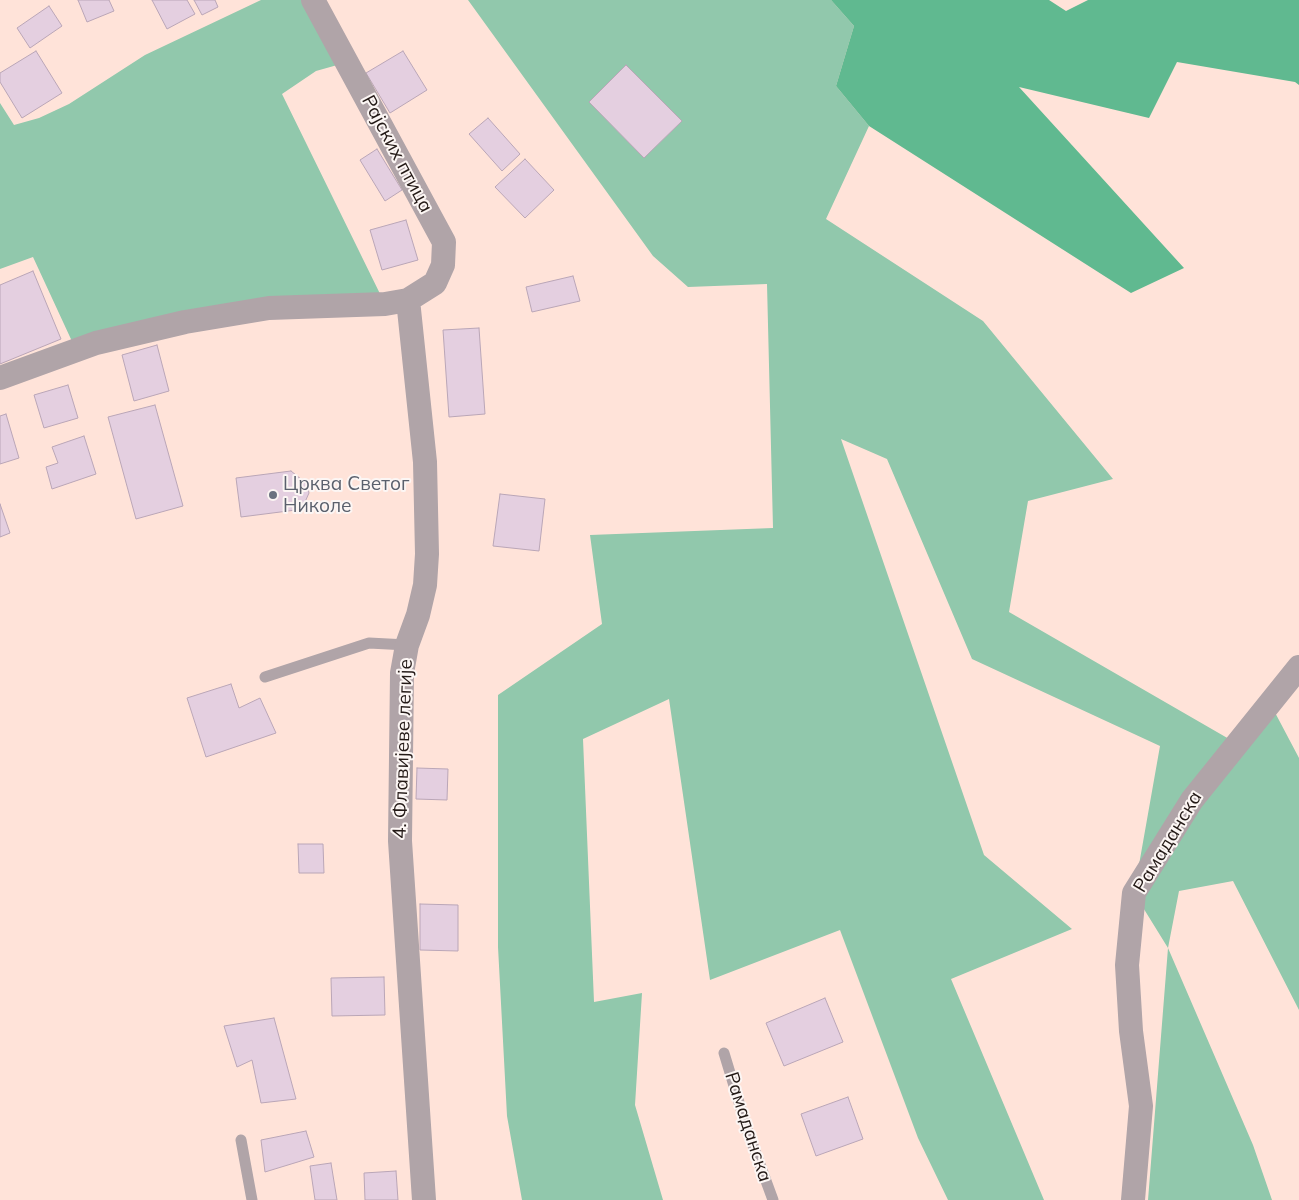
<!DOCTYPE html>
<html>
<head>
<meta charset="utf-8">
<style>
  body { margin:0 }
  canvas { display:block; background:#ffe3d9 }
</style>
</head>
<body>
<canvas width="1299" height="1200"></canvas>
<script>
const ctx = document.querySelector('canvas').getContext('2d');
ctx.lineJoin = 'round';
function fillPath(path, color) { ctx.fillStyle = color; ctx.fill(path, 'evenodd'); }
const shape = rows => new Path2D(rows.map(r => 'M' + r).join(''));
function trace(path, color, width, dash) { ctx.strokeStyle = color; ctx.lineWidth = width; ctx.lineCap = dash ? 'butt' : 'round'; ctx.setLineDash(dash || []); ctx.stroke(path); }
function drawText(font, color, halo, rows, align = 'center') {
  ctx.font = font + ' Mulish,sans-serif'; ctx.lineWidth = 4; ctx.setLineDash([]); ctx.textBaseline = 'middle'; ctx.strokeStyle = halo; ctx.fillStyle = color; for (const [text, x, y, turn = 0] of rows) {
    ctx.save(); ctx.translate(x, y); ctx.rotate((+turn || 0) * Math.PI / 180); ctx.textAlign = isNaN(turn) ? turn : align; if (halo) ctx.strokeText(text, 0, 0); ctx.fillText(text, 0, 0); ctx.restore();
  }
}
fillPath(shape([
  [261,0,313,0,348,62,316,71,282,94,385,304,269,308,76,350,33,257,0,269,0,103,14,125,39,118,69,104,145,55],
  [468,0,831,0,854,26,836,86,869,126,826,219,983,321,1113,479,1028,501,1009,612,1236,743,1271,705,1299,758,1299,1010,1233,881,1179,891,1168,948,1253,1145,1272,1200,1148,1200,1168,948,1134,893,1160,746,972,659,887,459,841,439,984,855,1072,929,951,979,1044,1200,948,1200,918,1138,840,930,710,980,669,699,583,739,594,1002,642,993,635,1105,663,1200,522,1200,507,1116,498,947,498,695,602,624,590,535,773,528,767,284,688,287,653,256]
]), '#91c8ac');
fillPath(shape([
  [831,0,1049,0,1066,11,1088,0,1299,0,1299,85,1295,82,1177,62,1149,118,1019,87,1184,268,1131,293,869,126,836,86,854,26]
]), '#60b990');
const building = shape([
  [78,0,109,0,114,11,87,22,78,0],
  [152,0,187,0,195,14,167,29,152,0],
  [194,0,215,0,218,7,202,15,194,0],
  [49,6,62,26,30,48,17,28,49,6],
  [36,51,62,93,22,118,0,82,0,73,36,51],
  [403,51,427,90,390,113,366,73,403,51],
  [626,65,682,121,644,158,589,102,626,65],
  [488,118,520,154,502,171,469,134,488,118],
  [377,149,402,190,385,201,360,160,377,149],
  [525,159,554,190,525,218,495,187,525,159],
  [406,220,418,260,382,270,370,230,406,220],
  [33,271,61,339,0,364,0,285,33,271],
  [573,276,580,301,532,312,526,287,573,276],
  [479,328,485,414,449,417,443,330,479,328],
  [157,345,169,391,134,401,122,355,157,345],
  [68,385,78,418,44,428,34,395,68,385],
  [155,405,183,506,136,519,108,417,155,405],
  [6,414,19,458,0,464,0,416,6,414],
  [84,436,96,474,52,489,46,467,58,463,52,447,84,436],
  [291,471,307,484,309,493,305,502,296,510,241,517,236,478,291,471],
  [500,494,545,499,539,551,493,546,500,494],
  [0,504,10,533,0,537,0,504],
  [231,684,239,708,260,698,276,733,206,757,187,698,231,684],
  [417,768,448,769,447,800,416,799,417,768],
  [298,844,323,844,324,873,299,873,298,844],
  [420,904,458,905,458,951,420,950,420,904],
  [384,977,385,1015,332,1016,331,978,384,977],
  [825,998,843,1042,784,1066,766,1023,825,998],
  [274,1018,296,1099,261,1103,252,1060,237,1067,224,1026,274,1018],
  [848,1097,863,1139,816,1156,801,1114,848,1097],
  [306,1131,314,1157,265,1172,261,1140,306,1131],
  [331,1163,337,1200,315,1200,310,1166,331,1163],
  [396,1171,398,1200,365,1200,364,1173,396,1171]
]);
fillPath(building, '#e4cfe0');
trace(building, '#baa6b7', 1);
trace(shape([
  [265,677,369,643,407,645],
  [724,1053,748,1132,773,1200],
  [241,1140,252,1200]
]), '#b0a4a8', 11);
trace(shape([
  [408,300,425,462,427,554,425,585,418,615,407,645,402,673,400,841,424,1200],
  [0,378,96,343,185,322,269,308,385,304,408,300,435,283,443,265,444,242,313,0],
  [1133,1200,1141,1106,1131,1031,1127,965,1134,893,1192,800,1299,667]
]), '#b0a4a8', 24);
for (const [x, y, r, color] of [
  [273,495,5,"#6b7280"]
]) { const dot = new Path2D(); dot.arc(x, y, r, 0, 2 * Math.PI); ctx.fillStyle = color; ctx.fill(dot); trace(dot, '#fcf6f4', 2); }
drawText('19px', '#231916', '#fcf6f4', [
  ["Рајских птица",397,154,62],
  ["4. Флавијеве легије",403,749,-88],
  ["Рамаданска",1168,842,-59],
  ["Рамаданска",748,1127,72]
]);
drawText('19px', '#5b616d', '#fcf6f4', [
  ["Црква Светог",283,484],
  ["Николе",283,506]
], 'left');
</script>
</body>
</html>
